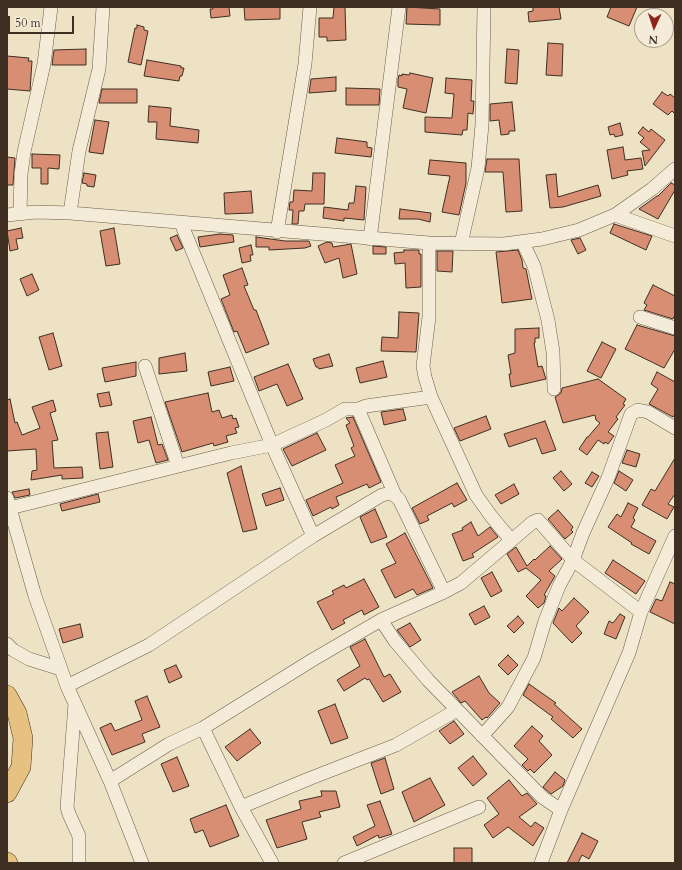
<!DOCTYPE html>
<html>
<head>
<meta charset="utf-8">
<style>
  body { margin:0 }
  #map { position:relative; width:682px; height:870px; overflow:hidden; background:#eee2c5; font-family:Cardo,serif }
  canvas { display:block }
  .frame { position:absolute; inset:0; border:8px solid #3f2f22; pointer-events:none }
  .north { position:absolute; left:634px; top:8px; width:40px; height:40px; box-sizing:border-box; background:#f4ecd9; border:1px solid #aca090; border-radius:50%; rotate:183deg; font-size:11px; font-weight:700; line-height:16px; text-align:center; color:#3f2f22 }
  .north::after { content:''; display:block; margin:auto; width:14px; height:18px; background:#8f2418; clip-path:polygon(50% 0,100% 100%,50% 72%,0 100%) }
  .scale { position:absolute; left:8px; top:16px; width:66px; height:18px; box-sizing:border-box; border:2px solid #3f2f22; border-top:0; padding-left:5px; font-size:12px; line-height:14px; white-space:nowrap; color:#3f2f22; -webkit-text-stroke:3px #f4ecd9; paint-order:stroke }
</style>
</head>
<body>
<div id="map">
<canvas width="682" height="870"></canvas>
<div class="frame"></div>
<div class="north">N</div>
<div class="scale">50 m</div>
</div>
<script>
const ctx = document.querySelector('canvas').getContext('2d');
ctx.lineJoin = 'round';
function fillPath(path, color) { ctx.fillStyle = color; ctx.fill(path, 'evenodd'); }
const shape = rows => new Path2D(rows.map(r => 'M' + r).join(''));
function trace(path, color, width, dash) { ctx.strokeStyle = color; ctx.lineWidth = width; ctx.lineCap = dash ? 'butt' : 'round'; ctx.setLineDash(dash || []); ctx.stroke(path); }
const building = shape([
  [212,7,229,7,230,16,211,18,210,9,213,9,212,7],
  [244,7,280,7,280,19,245,20,244,7],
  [334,7,345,7,346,40,327,41,327,37,319,37,319,18,333,18,334,7],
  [407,7,440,9,440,25,406,24,407,7],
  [533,7,559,7,561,19,529,22,528,12,533,11,533,7],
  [611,7,637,7,629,26,607,17,611,7],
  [137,25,144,27,144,30,148,31,141,65,128,62,135,28,137,28,137,25],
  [548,43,563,44,562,76,546,75,548,43],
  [86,49,86,65,52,65,54,50,86,49],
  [507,49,519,50,517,84,505,83,507,49],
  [7,56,29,58,28,61,32,61,30,91,7,89,7,56],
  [147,60,181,66,181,68,184,68,182,76,180,76,179,81,144,76,147,60],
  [410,73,433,78,426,113,403,108,407,89,398,87,398,79,399,75,402,76,402,74,409,75,410,73],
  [336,77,336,91,309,93,311,79,336,77],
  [446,78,472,80,471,101,474,101,473,114,468,113,467,130,463,130,462,135,425,132,425,117,452,118,454,94,445,93,446,78],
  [346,88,380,89,379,105,346,105,346,88],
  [102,89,137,89,137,103,99,103,102,89],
  [662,92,668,96,670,94,675,98,675,114,672,111,668,115,653,104,662,92],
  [512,102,515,131,509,131,509,134,501,135,499,120,490,121,490,104,512,102],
  [149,106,171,108,170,126,199,130,198,143,156,139,157,122,148,122,149,106],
  [95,120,109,122,103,154,89,152,95,120],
  [620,123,623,135,615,137,614,134,610,135,608,127,620,123],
  [643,127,649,132,651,129,665,140,645,166,642,151,650,150,640,142,644,138,638,133,643,127],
  [337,138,367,142,367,147,372,148,371,157,335,153,337,138],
  [623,147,625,160,641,158,643,169,627,171,628,175,612,179,607,150,623,147],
  [32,154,60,155,59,169,48,168,48,184,41,184,41,168,32,168,32,154],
  [7,157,15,158,13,185,7,185,7,157],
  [487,159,519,159,522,211,506,212,503,172,485,172,487,159],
  [430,160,466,163,466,183,459,215,442,212,450,176,428,174,430,160],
  [84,173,96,175,94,187,87,186,87,184,82,183,84,173],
  [313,173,325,173,324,204,305,204,304,211,299,211,298,224,292,224,293,210,289,210,290,202,293,202,294,190,312,191,313,173],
  [556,174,558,197,598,185,601,196,563,207,550,208,546,175,556,174],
  [671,183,675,185,675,190,658,219,639,209,657,196,658,196,671,183],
  [356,186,366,187,364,220,344,218,344,221,323,218,324,207,348,210,349,203,354,203,356,186],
  [251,191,253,213,225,214,224,193,251,191],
  [400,209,431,213,430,222,418,219,399,219,400,209],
  [614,224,652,236,646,250,610,233,614,224],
  [21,228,23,238,16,239,18,249,10,251,7,231,21,228],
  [114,228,120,264,106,266,100,231,114,228],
  [220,234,233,235,234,242,200,247,198,237,220,234],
  [177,235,183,248,176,251,170,238,177,235],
  [256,237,285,241,309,241,311,246,305,248,269,250,269,247,256,247,256,237],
  [580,238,586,250,578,254,571,240,580,238],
  [327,242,332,243,333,247,351,244,357,274,343,278,339,258,325,263,318,246,327,242],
  [251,245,253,255,250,255,251,261,242,263,239,248,251,245],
  [373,246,386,247,386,254,373,254,373,246],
  [404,250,419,250,419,254,421,254,421,287,406,288,405,263,395,264,394,253,404,252,404,250],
  [518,250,522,260,523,268,526,269,532,299,502,303,496,252,518,250],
  [437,251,453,251,452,272,437,271,437,251],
  [242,268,248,285,244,286,254,310,256,310,269,344,246,353,237,331,234,332,221,299,230,295,223,275,242,268],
  [32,274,39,290,27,296,20,279,32,274],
  [653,285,675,296,675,315,673,319,644,310,647,305,644,303,653,285],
  [399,312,419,313,416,352,381,351,382,337,398,338,399,312],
  [637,325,675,336,675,349,664,368,625,349,637,325],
  [539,328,539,338,535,338,535,343,534,343,538,367,542,366,546,379,511,387,509,374,511,374,508,355,515,353,515,329,539,328],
  [53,333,62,366,49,370,39,337,53,333],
  [602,342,616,349,601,378,587,371,602,342],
  [185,353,187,371,159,374,159,358,185,353],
  [329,354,333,366,319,369,318,367,316,367,313,359,329,354],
  [383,361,387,377,360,383,356,368,383,361],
  [136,362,136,376,105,382,102,368,136,362],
  [288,364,303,399,287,406,277,384,259,391,254,377,288,364],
  [230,367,234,381,211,386,208,372,230,367],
  [657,372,675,382,675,414,673,417,649,404,658,389,651,384,657,372],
  [598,379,626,399,623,404,625,405,616,417,618,419,608,432,614,436,608,444,605,442,604,444,598,440,587,455,579,449,587,437,588,437,600,423,596,420,595,415,563,423,555,397,561,393,562,388,598,379],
  [109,392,112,405,100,407,97,394,109,392],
  [208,393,212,412,219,410,222,418,232,415,233,419,236,418,239,427,235,428,237,433,226,436,228,442,214,446,213,443,182,452,165,402,208,393],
  [10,399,15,423,17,422,22,435,40,428,32,407,53,400,56,411,50,413,58,440,52,441,54,468,82,467,83,478,62,479,62,475,31,480,32,471,37,470,36,449,7,451,7,400,10,399],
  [403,409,406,420,384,425,381,412,403,409],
  [486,416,491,429,460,441,454,428,486,416],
  [151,417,158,445,162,444,168,460,156,463,149,440,138,443,133,421,151,417],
  [353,417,381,482,369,488,367,484,336,497,339,505,332,509,331,507,313,516,306,500,343,483,335,465,355,456,351,448,354,446,346,425,350,423,346,418,353,417],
  [545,421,556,450,542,454,536,438,509,447,504,434,545,421],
  [108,432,113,467,100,469,96,433,108,432],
  [317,433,326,450,292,466,283,449,317,433],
  [627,450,640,454,636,467,622,463,627,450],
  [675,458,675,494,668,504,674,507,667,519,642,505,651,489,655,491,675,458],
  [241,466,257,529,243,532,227,473,241,466],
  [561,471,572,484,564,491,553,478,561,471],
  [619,471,633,480,626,491,614,483,619,471],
  [592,472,599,476,592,487,585,483,592,472],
  [457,483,467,500,454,507,452,503,427,516,429,520,420,524,412,508,457,483],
  [514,484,519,494,501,504,495,495,514,484],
  [280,488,284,500,266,506,262,494,280,488],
  [29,489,30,495,15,498,12,492,29,489],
  [98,494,100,502,62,511,60,504,98,494],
  [628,503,638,508,633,518,635,520,631,527,656,541,649,554,631,544,632,543,608,527,617,514,621,517,628,503],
  [375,509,387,537,371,543,360,517,375,509],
  [558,510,573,527,571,530,573,532,565,539,548,519,558,510],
  [471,522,478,536,490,527,498,537,472,554,474,557,463,561,452,534,463,530,462,528,471,522],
  [405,533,433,588,417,595,413,589,395,598,381,570,396,563,386,544,405,533],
  [550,546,562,559,549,571,555,576,544,595,546,596,544,603,538,608,526,596,541,580,526,568,518,572,507,554,516,547,527,566,534,559,535,560,550,546],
  [613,560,645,581,636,594,605,573,613,560],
  [492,572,502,591,491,597,481,578,492,572],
  [364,579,379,607,364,615,362,610,343,620,345,623,332,630,317,602,334,594,332,591,344,585,346,588,364,579],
  [670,582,675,584,675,624,650,612,656,599,662,601,670,582],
  [574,598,589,612,576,626,582,633,572,643,553,623,559,608,562,611,574,598],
  [484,606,490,617,475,625,469,614,484,606],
  [620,614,625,617,616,639,604,634,609,621,613,623,620,614],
  [518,616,524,623,514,633,507,626,518,616],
  [410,623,421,640,410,647,397,630,410,623],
  [80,624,83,637,63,643,59,629,80,624],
  [365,639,384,677,390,674,401,692,383,702,369,679,367,680,365,678,344,691,337,680,360,666,350,647,365,639],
  [508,655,518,665,508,675,498,665,508,655],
  [176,665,182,677,169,683,164,670,176,665],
  [479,676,489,693,500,703,487,718,486,717,482,720,465,701,461,703,452,692,479,676],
  [529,684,556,703,554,704,582,729,573,738,551,719,553,717,523,695,529,684],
  [147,696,160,727,142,734,145,742,112,755,100,728,111,723,115,731,142,720,135,701,147,696],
  [335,704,348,738,331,744,318,711,335,704],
  [454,721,464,734,450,744,439,731,454,721],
  [532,726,543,736,539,741,552,755,534,773,530,769,528,771,522,765,528,759,514,746,532,726],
  [250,729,261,743,237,761,225,747,250,729],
  [473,756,487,774,473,786,458,768,473,756],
  [177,757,189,786,173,792,161,764,177,757],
  [385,758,394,789,381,794,371,763,385,758],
  [555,772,565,780,563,786,551,794,543,787,555,772],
  [430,778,445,805,414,822,402,792,430,778],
  [509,780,522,796,527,793,537,804,519,817,531,827,535,822,544,828,533,846,508,827,493,838,484,825,499,814,487,798,509,780],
  [321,791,336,791,340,807,319,812,321,817,302,822,307,839,277,848,266,820,301,809,299,801,322,796,321,791],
  [380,801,392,834,379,838,378,835,357,846,353,837,375,826,367,805,380,801],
  [226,805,239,836,210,847,203,830,195,833,190,819,226,805],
  [582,833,598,841,589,859,582,855,578,863,567,863,582,833],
  [454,848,472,848,472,863,454,863,454,848]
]);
fillPath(building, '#d78e73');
trace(building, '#3f2f22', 1);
const minor = shape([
  [20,213,21,174,24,152,44,64,51,7],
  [70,213,79,151,99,69,103,7],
  [7,215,36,212,70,213,429,243,504,244,542,239,579,230,615,215,652,189,675,169],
  [615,215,675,236],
  [277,232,305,64,310,7],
  [370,239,399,7],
  [429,243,429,317,423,366,425,377,431,397,476,495,491,516,511,540],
  [523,243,534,266,548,320,553,352,554,389],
  [461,244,478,168,482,125,484,7],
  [640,317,675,328],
  [145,366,178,466],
  [358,409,395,495],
  [7,498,35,596,67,686,110,781,142,863],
  [10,508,231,453,272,445,326,420,345,409,358,409,366,406,431,397],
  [313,536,382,495,391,493,399,499,444,592],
  [381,620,444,592,461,583,533,522,538,520,573,560,641,612],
  [7,644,13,650,29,659,61,669],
  [67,686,149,645,313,536,272,445,181,223],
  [75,704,67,807,69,814,79,836,79,863],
  [203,728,241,807,272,863],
  [482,736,508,707,534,658,545,621,559,586,573,560,583,533,608,478,631,414,638,410,648,412,675,428],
  [110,781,169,744,203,728,314,659,381,620,395,641,428,680,542,797,561,810,541,863],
  [241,807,311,778,396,745,457,710],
  [561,810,629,653,641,612,675,536],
  [344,863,479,807]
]);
const highway = shape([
  [7,695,17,713,23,738,21,767,7,793],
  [7,862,8,863]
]);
trace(minor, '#6b5c4b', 14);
trace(highway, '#3f2f22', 20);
trace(minor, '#f4ecd9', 13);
trace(highway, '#e7c182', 19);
</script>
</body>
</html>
